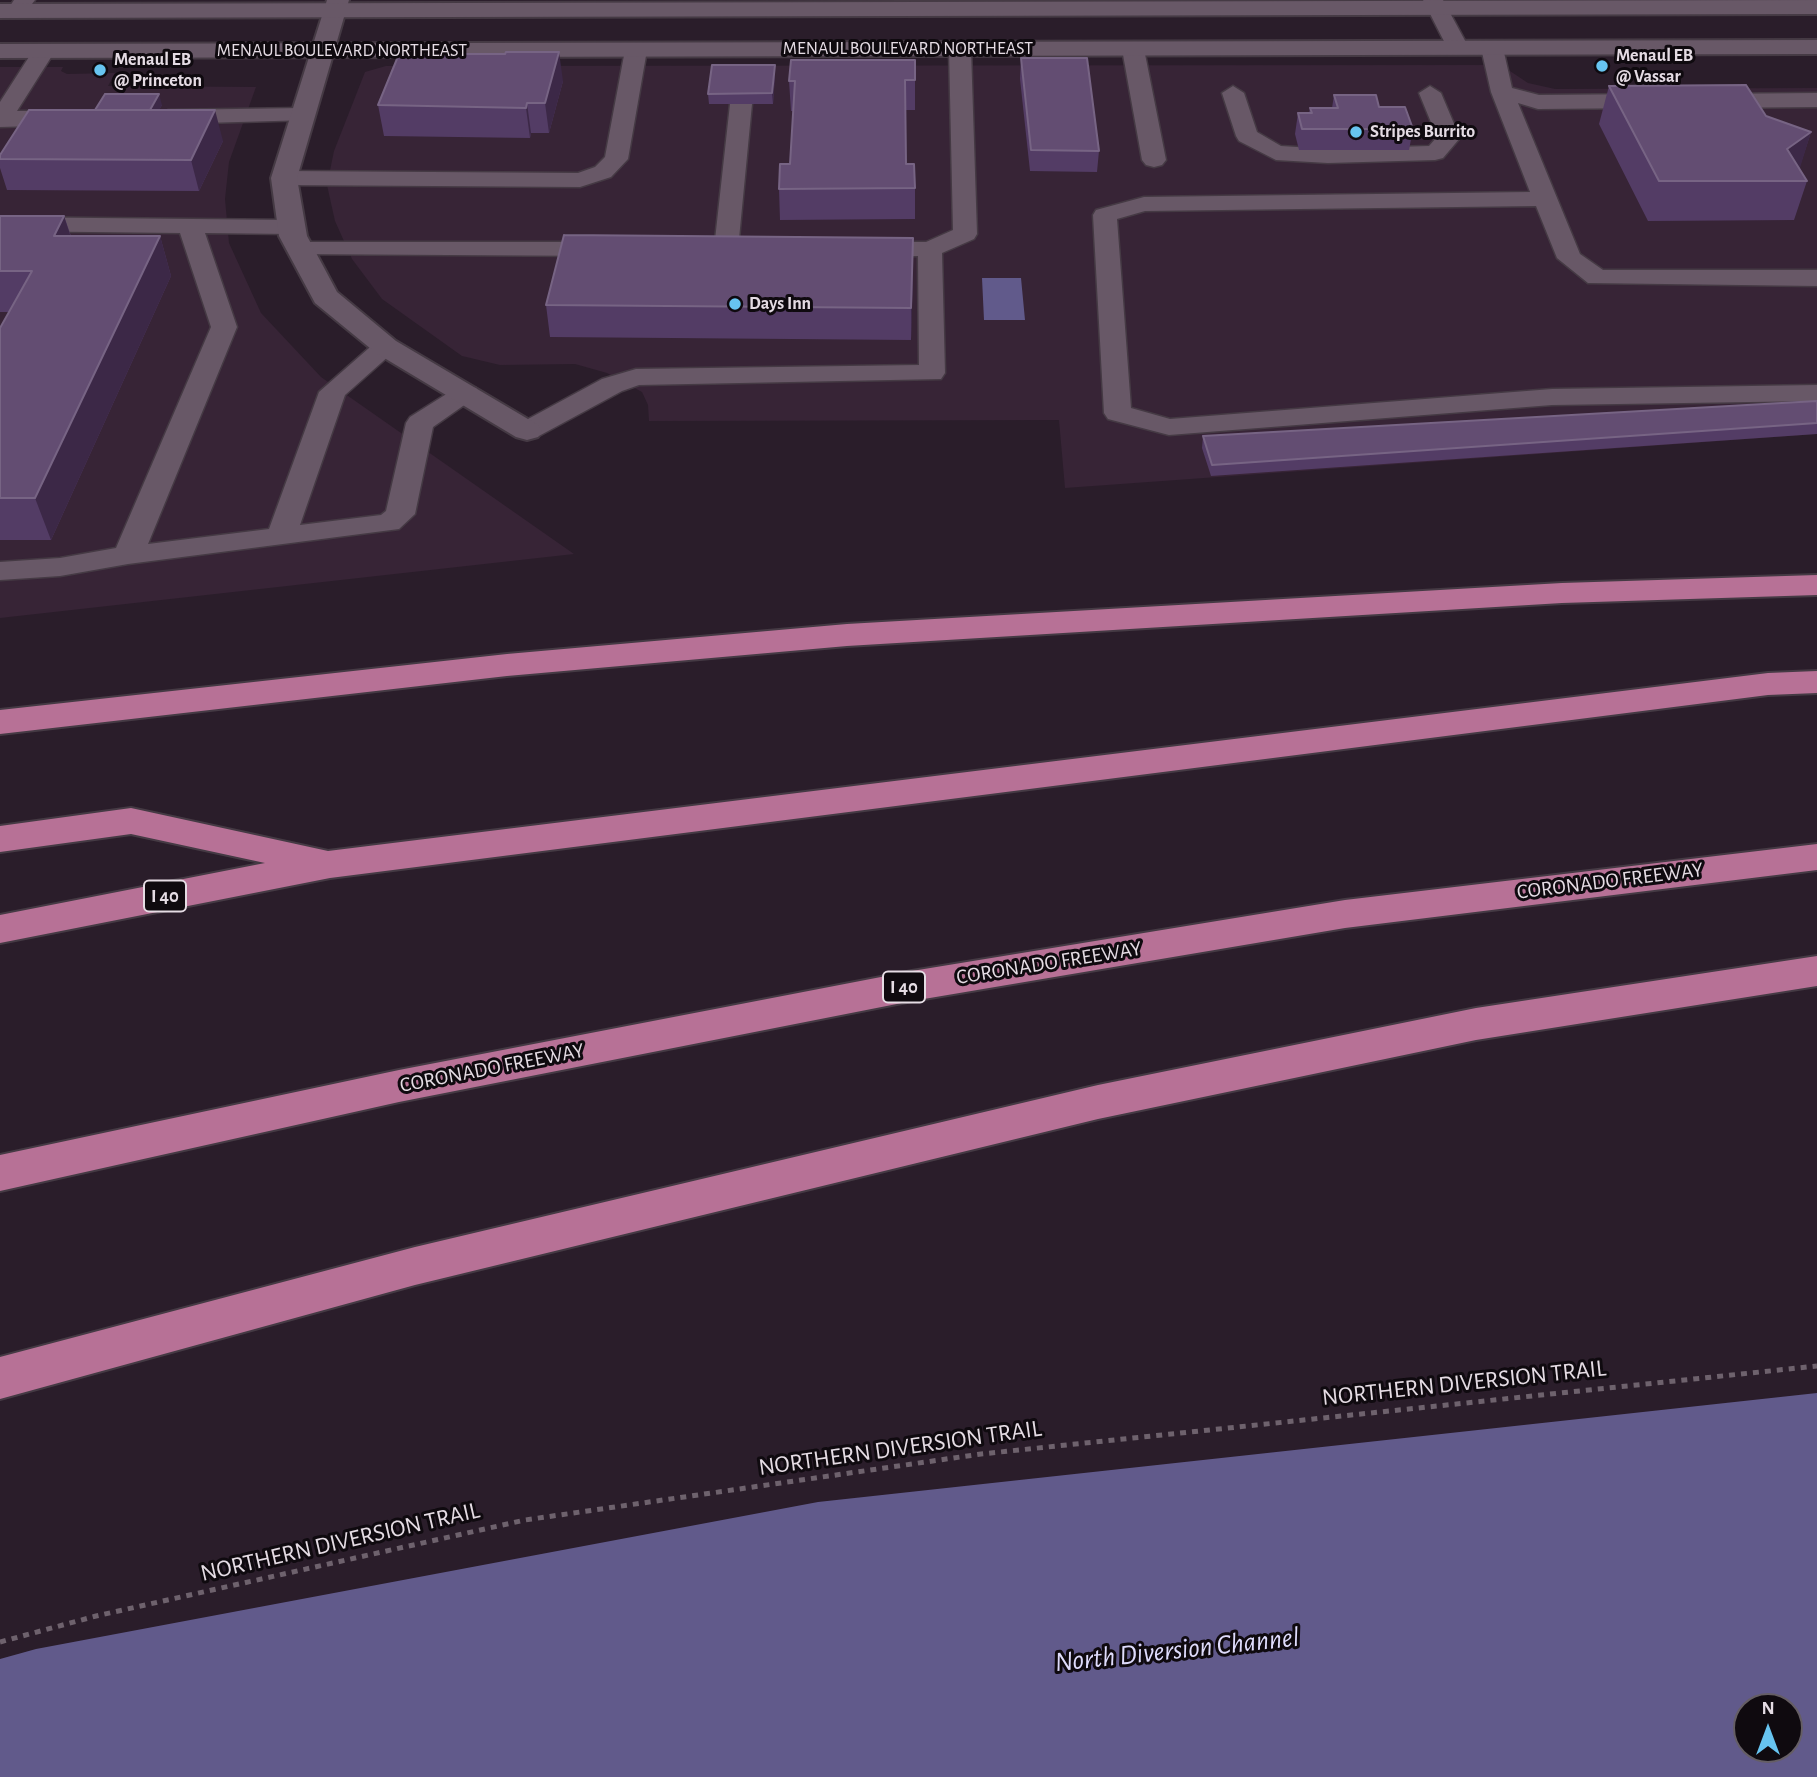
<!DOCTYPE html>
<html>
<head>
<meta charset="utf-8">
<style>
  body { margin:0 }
  #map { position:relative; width:1817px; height:1777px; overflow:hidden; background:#2a1d2a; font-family:"Alegreya Sans",sans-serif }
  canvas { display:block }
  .north { position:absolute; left:1733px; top:1693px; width:70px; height:70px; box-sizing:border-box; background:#0f0a0f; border:2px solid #655e64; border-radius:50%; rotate:0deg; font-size:19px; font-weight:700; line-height:28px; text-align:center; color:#e5dce4 }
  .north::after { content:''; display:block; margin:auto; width:24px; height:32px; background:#67c4f0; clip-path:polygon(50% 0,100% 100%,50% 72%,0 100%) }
</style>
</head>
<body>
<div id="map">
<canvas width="1817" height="1777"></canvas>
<div class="north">N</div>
</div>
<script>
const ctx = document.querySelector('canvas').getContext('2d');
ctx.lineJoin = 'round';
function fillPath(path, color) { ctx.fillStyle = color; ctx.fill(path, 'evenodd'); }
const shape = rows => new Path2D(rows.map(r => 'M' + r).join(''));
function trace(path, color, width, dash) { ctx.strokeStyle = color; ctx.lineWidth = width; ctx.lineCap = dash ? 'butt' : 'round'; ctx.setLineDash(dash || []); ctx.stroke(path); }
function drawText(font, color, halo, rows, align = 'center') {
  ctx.font = font + ' "Alegreya Sans",sans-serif'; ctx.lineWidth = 6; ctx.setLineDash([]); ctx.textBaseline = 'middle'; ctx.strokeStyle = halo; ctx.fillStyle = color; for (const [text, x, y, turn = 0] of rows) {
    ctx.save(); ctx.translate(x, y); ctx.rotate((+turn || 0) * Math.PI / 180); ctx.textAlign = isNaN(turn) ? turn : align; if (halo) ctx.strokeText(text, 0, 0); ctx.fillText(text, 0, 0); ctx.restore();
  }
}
fillPath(shape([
  [1501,65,1528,83,1555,89,1817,88,1817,434,1065,488,1059,420,649,421,648,405,642,392,607,373,575,364,500,365,462,356,382,299,352,259,335,221,327,185,334,151,365,72,386,66],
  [0,67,63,67,61,71,67,74,115,73,108,86,256,87,229,162,225,199,229,243,261,313,321,377,574,554,0,618]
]), '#372436');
fillPath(shape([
  [982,278,1021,278,1025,320,984,320],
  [1817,1393,1817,1777,0,1777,0,1659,36,1649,818,1502],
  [1789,1707,1789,1749,1747,1749,1747,1707]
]), '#615a8b');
const lane = shape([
  [14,0,35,0,23,16,16,18,6,12,14,0],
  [1423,0,1443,0,1469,48,1466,53,1450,53,1423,0],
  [1492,42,1503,48,1512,88,1539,95,1651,94,1662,101,1651,108,1538,109,1518,103,1580,254,1603,270,1817,270,1817,286,1588,283,1557,258,1536,206,1145,211,1117,219,1131,408,1170,419,1552,389,1817,385,1817,401,1552,405,1169,435,1108,419,1104,413,1093,215,1096,210,1144,197,1530,192,1491,92,1481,48,1492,42],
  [1133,43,1144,49,1166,160,1162,165,1154,167,1146,165,1142,160,1122,49,1133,43],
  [636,44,647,50,628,159,611,177,580,187,284,185,276,183,272,178,276,173,284,171,578,173,595,167,605,157,625,50,636,44],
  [960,44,971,50,977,234,974,239,942,253,945,373,941,379,639,385,622,391,537,437,517,437,513,431,517,425,602,379,636,369,919,365,918,256,865,256,856,254,853,249,856,244,865,242,926,242,953,230,949,50,960,44],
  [44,45,55,51,17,111,70,111,81,118,70,125,0,127,0,102,36,46,44,45],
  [1233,86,1244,93,1257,132,1281,146,1328,149,1429,146,1437,137,1419,93,1430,86,1441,93,1460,138,1443,158,1435,160,1328,163,1276,160,1239,141,1236,136,1222,93,1233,86],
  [1817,93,1817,107,1707,108,1696,101,1707,94,1817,93],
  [741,97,752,104,738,249,735,254,726,256,717,254,714,249,730,104,741,97],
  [302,108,313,115,310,120,168,124,157,117,168,110,302,108],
  [0,217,291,220,300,222,303,227,300,232,291,234,205,233,237,327,148,544,269,529,319,392,377,341,386,339,395,341,399,347,345,395,300,525,381,515,386,511,406,423,410,417,456,388,466,386,476,388,480,394,433,427,415,514,399,529,128,564,60,576,0,580,0,562,60,558,116,548,211,327,180,233,0,231,0,217],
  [300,242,606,242,615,244,618,249,615,254,606,256,291,254,288,249,291,244,300,242]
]);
const street = shape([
  [327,0,349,0,297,178,307,236,337,292,396,341,538,425,542,431,538,437,527,440,516,437,376,353,315,303,279,236,271,178,327,0]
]);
const secondary = shape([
  [1817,0,1817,14,0,18,0,4,1817,0],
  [1817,40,1817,54,0,58,0,44,1817,40]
]);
const highway = shape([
  [1817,575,1817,595,1562,603,847,646,507,676,0,734,0,710,507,654,847,624,1562,583,1817,575],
  [1817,671,1817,693,1768,695,330,878,0,943,0,915,265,863,131,834,0,852,0,826,131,808,328,851,1768,673,1817,671],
  [1817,844,1817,870,1345,928,912,1001,399,1102,0,1191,0,1155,399,1070,912,971,1345,900,1817,844],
  [1817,956,1817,986,1476,1040,1098,1119,415,1285,0,1399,0,1357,415,1247,1098,1085,1476,1008,1817,956]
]);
trace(lane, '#453a44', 3);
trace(street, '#453a44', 4);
trace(secondary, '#453a44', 4);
trace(highway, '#453a44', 4);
trace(shape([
  [0,1642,96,1616,525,1520,981,1454,1817,1366]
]), '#6e626d', 5, [6, 6]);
fillPath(lane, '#685867');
fillPath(street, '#685867');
fillPath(secondary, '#685867');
fillPath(highway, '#b77196');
fillPath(shape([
  [1021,58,1099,151,1097,172,1030,171,1020,79],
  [915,60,915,110,905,110,906,164,915,188,915,219,780,220,779,189,790,164,793,111,791,111,789,81],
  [775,65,775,75,773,104,709,104,708,94],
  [563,81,549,133,531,133,530,138,384,136,378,105],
  [1609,86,1811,132,1799,169,1807,181,1794,220,1648,221,1599,124],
  [1334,95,1379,107,1413,129,1409,150,1299,150,1295,134,1298,113,1309,113,1310,108,1332,108],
  [162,105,159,110,223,141,199,191,7,190,0,168,0,155,95,110],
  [0,216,64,216,71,236,160,236,171,276,51,540,0,540,0,328,9,312,0,312],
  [913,270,911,340,550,337,546,305],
  [1817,401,1817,434,1211,476,1202,448,1203,436]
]), '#533c65');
fillPath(shape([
  [559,52,563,81,549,133,545,103],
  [775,65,775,75,773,104,772,93],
  [159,94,162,105,143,141,140,130],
  [527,103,531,133,530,138,526,108],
  [215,110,223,141,199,191,191,160],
  [1811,132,1799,171,1787,149],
  [64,216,77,256,54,236],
  [160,236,171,276,51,540,35,498],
  [913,238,913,270,911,340,911,308]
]), '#3c2847');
const building = shape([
  [506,52,559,52,545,103,527,103,526,108,378,105,399,54,505,54,506,52],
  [1021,58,1087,58,1099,151,1031,150,1021,58],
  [791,60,915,60,915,80,905,80,906,164,914,164,915,188,779,189,780,164,790,164,795,81,789,81,791,60],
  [712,65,775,65,772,93,708,94,712,65],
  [1746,85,1766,116,1811,132,1787,149,1807,181,1659,181,1609,86,1746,85],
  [105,94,159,94,150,110,95,110,105,94],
  [1334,95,1376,95,1379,107,1405,107,1413,129,1302,129,1298,113,1312,113,1310,108,1338,108,1334,95],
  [29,110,215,110,191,160,0,159,0,155,29,110],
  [0,216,64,216,54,236,160,236,35,498,0,498,0,328,32,271,0,271,0,216],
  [564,235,913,238,911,308,546,305,564,235],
  [1817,401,1817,423,1212,465,1203,436,1817,401]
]);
fillPath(building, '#634d72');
trace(building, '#776484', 2);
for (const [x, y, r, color] of [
  [1602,66,7,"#67c4f0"],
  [100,70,7,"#67c4f0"],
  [1356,132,7,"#67c4f0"],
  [735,304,7,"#67c4f0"]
]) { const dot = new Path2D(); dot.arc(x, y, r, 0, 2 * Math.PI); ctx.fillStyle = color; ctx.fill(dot); trace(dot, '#0f0a0f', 2.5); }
drawText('18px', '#e5dce4', '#0f0a0f', [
  ["MENAUL BOULEVARD NORTHEAST",908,49],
  ["MENAUL BOULEVARD NORTHEAST",342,51]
]);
drawText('bold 18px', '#e5dce4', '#0f0a0f', [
  ["Menaul EB",1616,56],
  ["@ Vassar",1616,77],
  ["Menaul EB",114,60],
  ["@ Princeton",114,81],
  ["Stripes Burrito",1370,132],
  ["Days Inn",749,304]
], 'left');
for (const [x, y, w] of [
  [165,896,42],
  [904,987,42]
]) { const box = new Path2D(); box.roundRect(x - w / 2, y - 15.5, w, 31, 5); ctx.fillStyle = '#0f0a0f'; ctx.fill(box); trace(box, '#e5dce4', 2); }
drawText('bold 19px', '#e5dce4', null, [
  ["I 40",165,896],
  ["I 40",904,987]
]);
drawText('21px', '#e5dce4', '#0f0a0f', [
  ["CORONADO FREEWAY",1610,881,-7],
  ["CORONADO FREEWAY",1049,963,-9],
  ["CORONADO FREEWAY",492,1068,-11]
]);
drawText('24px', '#e5dce4', '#0f0a0f', [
  ["NORTHERN DIVERSION TRAIL",1464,1383,-6],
  ["NORTHERN DIVERSION TRAIL",900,1448,-8],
  ["NORTHERN DIVERSION TRAIL",340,1542,-13]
]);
drawText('italic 28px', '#dfdcfc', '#0f0a0f', [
  ["North Diversion Channel",1177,1650,-6]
]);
</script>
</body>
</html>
